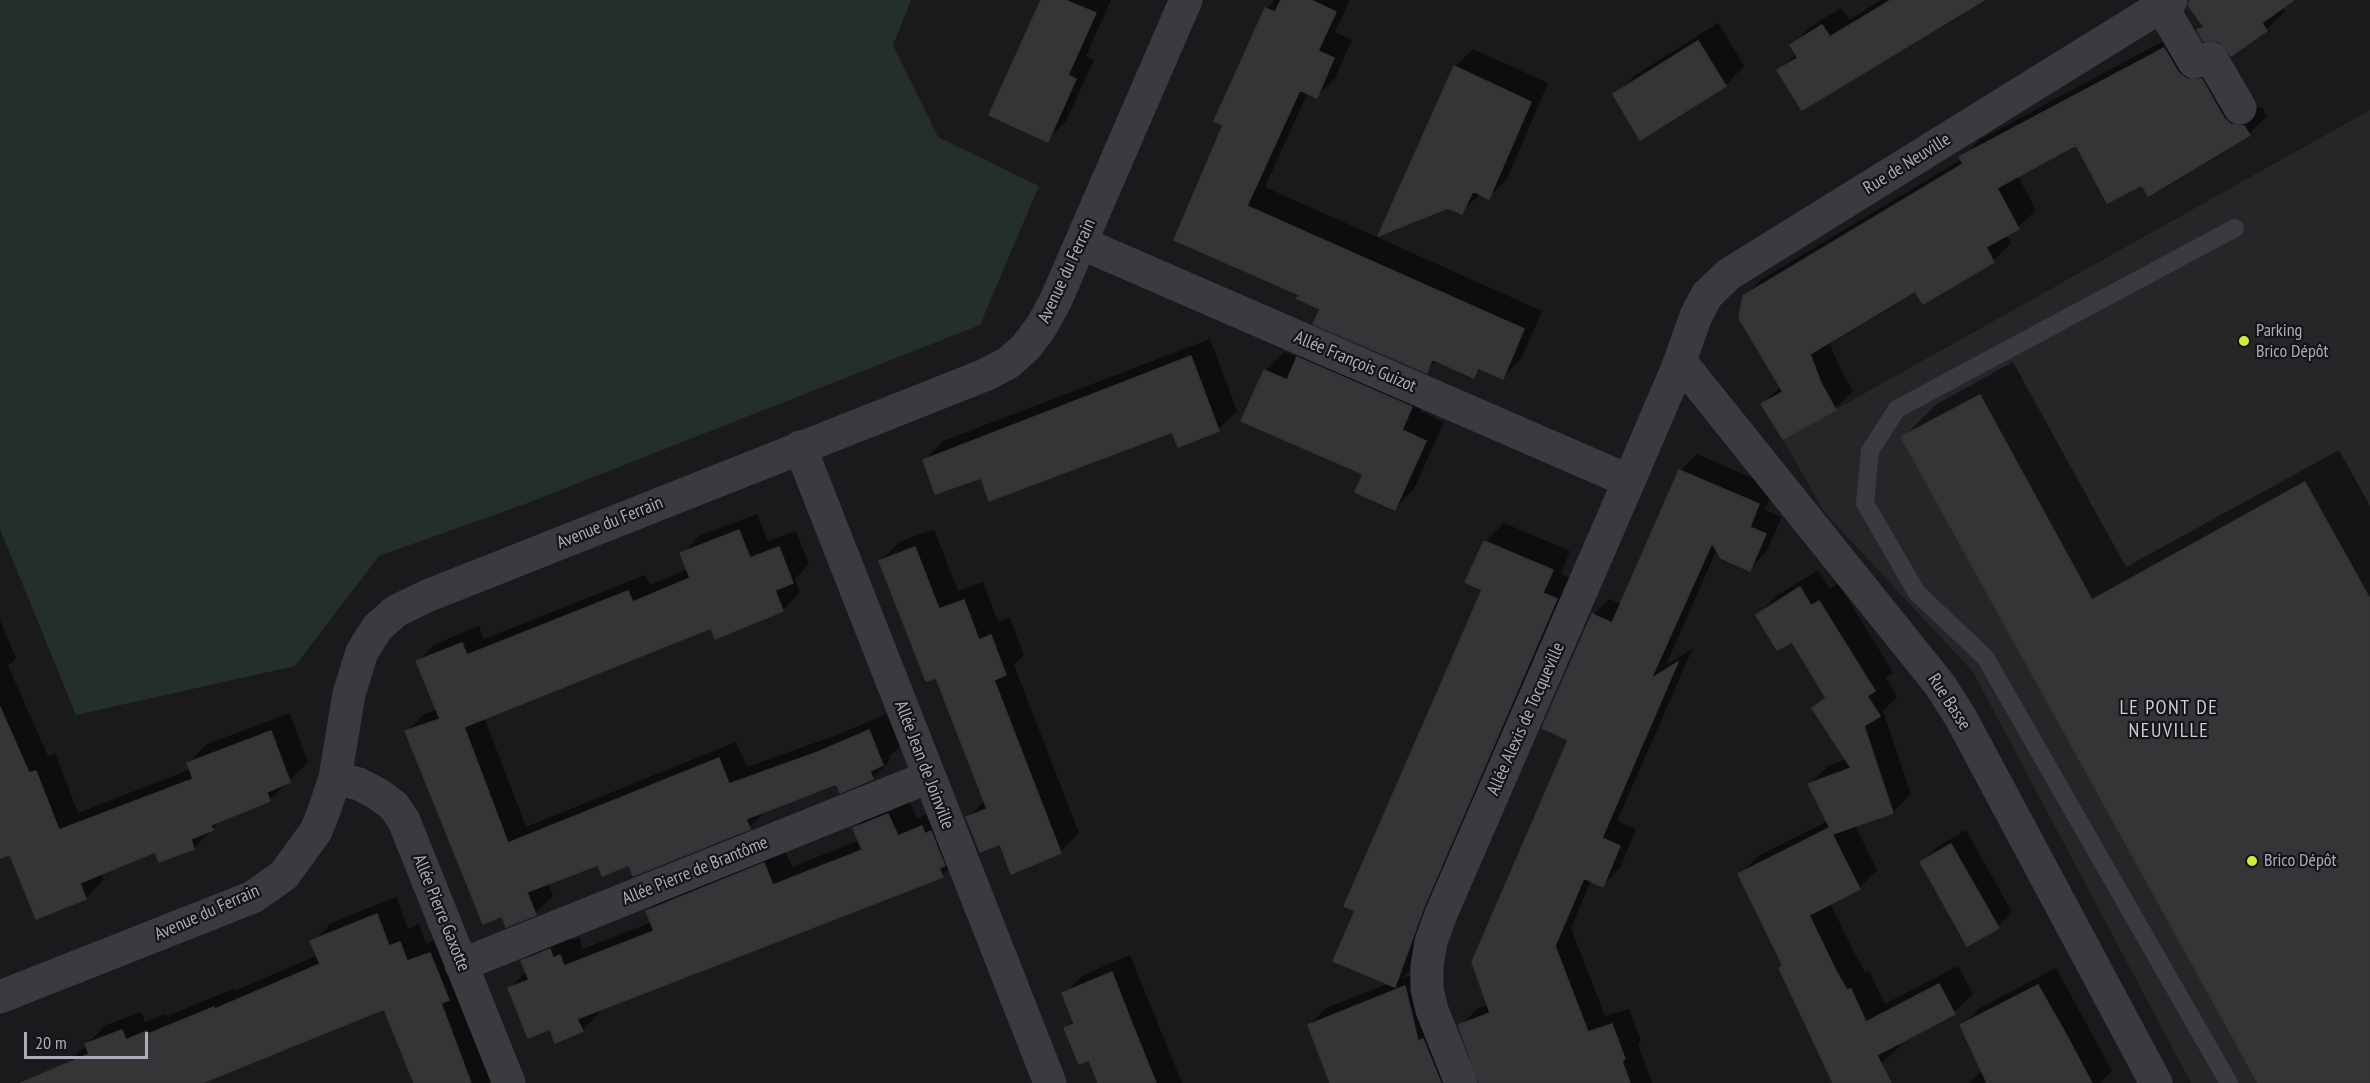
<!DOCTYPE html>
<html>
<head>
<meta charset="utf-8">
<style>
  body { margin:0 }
  #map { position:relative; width:2370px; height:1083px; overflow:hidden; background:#1a191b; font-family:"PT Sans Narrow",sans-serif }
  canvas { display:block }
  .scale { position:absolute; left:24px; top:1032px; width:124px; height:27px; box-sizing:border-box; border:3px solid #afabba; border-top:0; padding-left:8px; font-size:18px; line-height:21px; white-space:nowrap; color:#afabba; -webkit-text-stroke:4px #151416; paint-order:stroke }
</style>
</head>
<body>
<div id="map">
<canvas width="2370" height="1083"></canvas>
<div class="scale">20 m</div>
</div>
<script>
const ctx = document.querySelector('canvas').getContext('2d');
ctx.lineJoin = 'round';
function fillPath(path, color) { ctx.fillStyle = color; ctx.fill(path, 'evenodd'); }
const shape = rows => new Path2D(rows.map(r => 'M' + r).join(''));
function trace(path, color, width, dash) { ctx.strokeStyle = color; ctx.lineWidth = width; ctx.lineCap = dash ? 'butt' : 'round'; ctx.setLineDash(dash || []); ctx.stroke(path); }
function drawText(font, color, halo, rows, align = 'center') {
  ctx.font = font + ' "PT Sans Narrow",sans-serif'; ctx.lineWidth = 4.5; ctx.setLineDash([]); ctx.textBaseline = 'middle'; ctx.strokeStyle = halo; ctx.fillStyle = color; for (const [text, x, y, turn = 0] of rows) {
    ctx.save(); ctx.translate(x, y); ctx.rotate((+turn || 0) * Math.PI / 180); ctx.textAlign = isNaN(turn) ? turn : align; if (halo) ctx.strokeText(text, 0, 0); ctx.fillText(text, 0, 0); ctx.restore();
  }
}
fillPath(shape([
  [2370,110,2370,1083,2191,1083,1973,672,1824,512,1783,439]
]), '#262528');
fillPath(shape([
  [0,0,911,0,893,45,938,137,1039,186,980,325,525,504,379,556,295,666,76,715,0,529]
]), '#242e2b');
fillPath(shape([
  [1042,0,1111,0,1086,56,1094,60,1066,121,1047,140],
  [1275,0,1350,0,1335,32,1352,40,1335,78,1317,96,1308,92,1265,187,1542,311,1521,359,1502,378,1481,368,1473,376,1437,360,1426,371,1322,308,1299,298,1302,295,1176,239,1225,124,1266,9],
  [1881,0,1981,0,1779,70,1797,53,1792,45,1810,27,1841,8,1849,20],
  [2204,0,2292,0,2282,7,2285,11,2266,30,2220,40,2199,30,2204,25],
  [1718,23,1744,66,1726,85,1641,138,1615,95,1634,76],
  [2182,31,2248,107,2262,108,2267,116,2249,134,2142,183,2077,143,2018,176,2036,210,2018,227,2006,234,2011,243,1993,261,1916,289,1829,341,1838,364,1853,391,1835,408,1763,404,1781,386,1744,297,1762,279,1962,159,1979,140],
  [1473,49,1548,83,1507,179,1489,197,1480,194,1461,213,1455,67],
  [1210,339,1237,411,1218,430,1173,430,982,476,925,460,943,441],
  [1318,339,1430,388,1420,411,1444,422,1414,489,1395,508,1365,473,1265,371,1284,352,1299,358],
  [2013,362,2126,567,2339,450,2370,506,2370,1083,2259,1083,1903,437,1937,404],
  [1697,454,1775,488,1765,510,1782,517,1766,552,1750,569,1717,549,1666,665,1693,648,1617,821,1636,829,1620,868,1603,885,1591,880,1571,928,1605,1016,1629,1009,1641,1041,1638,1044,1652,1083,1481,1083,1460,1026,1477,1009,1489,1004,1570,739,1593,615,1609,599,1622,604,1680,471],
  [757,514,768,541,796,531,809,564,795,579,800,592,783,610,712,626,484,717,526,827,736,742,747,767,837,735,887,714,900,746,889,757,890,760,873,778,839,785,767,810,749,827,629,863,599,863,548,883,553,896,535,913,507,925,407,732,424,714,437,710,418,661,435,644,479,626,484,639,645,575,650,585,688,569,682,554,699,536],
  [1504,523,1570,551,1561,574,1575,580,1413,967,1401,979,1422,971,1470,1083,1331,1083,1310,1025,1326,1008,1390,983,1357,910,1484,589,1485,542],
  [934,529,958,591,983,582,998,622,1010,617,1024,655,1014,665,1079,833,1061,851,1012,872,1001,843,968,818,985,800,937,676,881,561,899,542],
  [1818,570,1830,589,1838,583,1893,672,1886,678,1897,697,1883,711,1911,794,1893,812,1855,825,1877,870,1859,888,1830,903,1855,954,1865,972,1869,971,1885,1004,1958,966,1973,994,1954,1012,1898,1042,1900,1046,1881,1064,1843,1083,1835,1083,1780,968,1784,965,1740,875,1758,856,1828,821,1809,784,1828,766,1847,759,1814,708,1827,696,1793,640,1758,615,1776,596],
  [0,620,16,658,8,666,48,756,55,753,78,813,191,769,188,763,207,744,290,713,308,762,270,799,222,819,194,848,160,861,156,850,102,873,104,879,86,898,11,853,0,855],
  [907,796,917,818,941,809,961,857,942,875,599,1008,601,1011,582,1030,510,988,527,971,523,962,541,943,569,932,572,940,579,937,583,949,652,922,648,911,667,892,783,846,792,867,860,840,855,828,874,809],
  [1966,830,2012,912,1998,926,1922,862,1937,847],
  [396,897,408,929,419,924,426,944,449,935,509,1083,415,1083,385,1007,198,1083,74,1083,67,1064,106,1025,141,1012,145,1022,166,1014,167,1016,233,989,234,991,318,955,312,942,331,923],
  [1130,955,1182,1083,1100,1083,1090,1058,1066,1028,1074,1020,1064,994,1082,976],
  [2056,968,2112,1071,2100,1083,1968,1083,1983,1070,1962,1025,1980,1008]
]), '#0007');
const building = shape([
  [1041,0,1065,0,1096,13,1068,75,1076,79,1048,142,989,115,1041,0],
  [1281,0,1311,0,1336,12,1318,51,1334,58,1317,98,1300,90,1247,206,1524,329,1503,379,1478,368,1474,378,1432,359,1427,373,1313,324,1320,309,1296,298,1302,296,1174,240,1223,125,1214,121,1238,68,1265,8,1275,12,1281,0],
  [1891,0,1984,0,1802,110,1777,70,1798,58,1790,45,1822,25,1830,37,1891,0],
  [2190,0,2294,0,2262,23,2267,31,2231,56,2219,41,2203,41,2197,30,2204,27,2188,5,2190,0],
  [1698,41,1726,86,1640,140,1613,94,1698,41],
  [2164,48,2178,72,2187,79,2202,79,2224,118,2231,124,2244,126,2250,135,2148,196,2142,185,2107,203,2076,145,1997,188,2019,229,1986,247,1994,262,1923,304,1915,291,1810,354,1821,383,1836,410,1783,439,1761,404,1783,392,1739,318,1743,296,1963,164,1959,157,2164,48],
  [1454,66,1531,102,1489,199,1473,191,1462,214,1448,208,1378,236,1454,66],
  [1191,356,1219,431,1178,447,1172,432,989,501,981,478,935,494,923,460,1191,356],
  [1297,357,1412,407,1402,430,1426,441,1395,510,1355,492,1363,474,1241,421,1264,370,1287,380,1297,357],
  [1980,395,2092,600,2305,482,2370,599,2370,1083,2258,1083,1901,437,1980,395],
  [1679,470,1759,504,1750,527,1766,534,1750,571,1721,558,1712,543,1651,679,1678,662,1602,838,1620,846,1603,887,1584,878,1555,946,1588,1032,1612,1024,1625,1059,1622,1061,1630,1083,1479,1083,1458,1025,1490,1013,1472,962,1568,740,1542,728,1592,614,1612,623,1679,470],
  [739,530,750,558,779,547,793,583,775,590,783,611,715,639,711,628,464,727,508,843,719,758,729,784,818,752,869,730,883,765,870,771,873,779,840,793,837,784,746,819,750,829,633,876,629,865,602,876,598,865,527,892,536,915,506,927,502,916,483,924,405,731,440,719,416,661,462,643,467,655,628,591,633,602,690,578,680,553,739,530],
  [1484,541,1553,570,1543,593,1557,599,1424,907,1395,987,1333,961,1355,911,1344,906,1482,590,1465,582,1484,541],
  [915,547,939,609,964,600,979,640,991,635,1006,675,994,680,1061,853,1011,874,1000,844,980,852,966,817,987,809,936,678,926,681,879,561,915,547],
  [1800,587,1811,606,1819,601,1875,691,1867,696,1880,716,1864,726,1893,813,1833,834,1808,784,1851,768,1812,708,1826,698,1792,642,1777,650,1756,615,1800,587],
  [0,707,29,773,36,771,59,830,193,779,187,763,271,731,290,782,267,792,270,801,211,825,213,830,191,839,194,849,159,862,155,852,80,883,86,899,36,919,10,855,0,858,0,707],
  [888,814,898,836,922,826,925,834,931,831,945,866,939,868,943,877,577,1019,583,1031,555,1043,550,1029,528,1038,508,988,529,980,521,961,550,949,553,958,560,955,564,966,654,931,646,911,764,863,773,885,862,850,853,828,888,814],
  [1829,828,1860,889,1809,915,1837,973,1847,990,1851,989,1866,1022,1939,984,1955,1014,1877,1055,1891,1083,1833,1083,1779,968,1783,966,1738,874,1829,828],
  [1951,844,1999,928,1967,946,1920,862,1951,844],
  [377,914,389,946,400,942,407,961,430,953,449,1000,441,1003,471,1083,414,1083,384,1009,202,1083,21,1083,89,1054,85,1044,122,1030,126,1040,147,1031,148,1034,214,1007,215,1009,320,964,310,941,377,914],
  [1112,972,1131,1021,1156,1083,1098,1083,1089,1060,1079,1064,1064,1028,1074,1024,1062,993,1112,972],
  [2038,985,2067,1036,2092,1083,1987,1083,1960,1025,2038,985],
  [1405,986,1418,1041,1423,1039,1441,1083,1330,1083,1308,1025,1405,986]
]);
fillPath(building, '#353437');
trace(building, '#353337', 1.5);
trace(shape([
  [2229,1083,1985,657,1917,593,1865,503,1870,451,1897,409,2235,228]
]), '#3c3a40', 18);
trace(shape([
  [2162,7,2194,62,2211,58,2240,108],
  [1081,243,1629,481],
  [1680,361,1940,685,1961,718,2156,1083],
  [800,447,1050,1083],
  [335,778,359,784,378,794,394,806,404,821,509,1083],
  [461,965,929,777],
  [0,997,253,897,284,875,316,831,325,808,335,778,349,694,362,652,377,628,396,611,427,596,985,375,1008,363,1026,347,1041,327,1055,302,1186,0],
  [1461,1083,1432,1010,1427,989,1427,966,1431,942,1441,914,1629,481,1677,369,1696,316,1707,295,1729,274,2171,0]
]), '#3c3a40', 33);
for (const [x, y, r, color] of [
  [2244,341,6,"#cbf13a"],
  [2252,861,6,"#cbf13a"]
]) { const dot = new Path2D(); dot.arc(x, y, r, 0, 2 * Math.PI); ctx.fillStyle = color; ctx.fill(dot); trace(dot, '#151416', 2); }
drawText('18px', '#afabba', '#151416', [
  ["Rue de Neuville",1907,164,-32],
  ["Avenue du Ferrain",1067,271,-65],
  ["Allée François Guizot",1355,362,23],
  ["Avenue du Ferrain",610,523,-22],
  ["Rue Basse",1949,702,57],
  ["Allée Alexis de Tocqueville",1526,719,-66],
  ["Allée Jean de Joinville",924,765,69],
  ["Allée Pierre de Brantôme",695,871,-22],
  ["Avenue du Ferrain",207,913,-24],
  ["Allée Pierre Gaxotte",441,913,68]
]);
drawText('18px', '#afabba', '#151416', [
  ["Parking",2256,331],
  ["Brico Dépôt",2256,352],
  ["Brico Dépôt",2264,861]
], 'left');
ctx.letterSpacing = '1.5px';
drawText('20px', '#cfccd6', '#151416', [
  ["LE PONT DE",2169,708],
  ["NEUVILLE",2169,731]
]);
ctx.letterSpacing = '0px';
</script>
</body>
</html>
